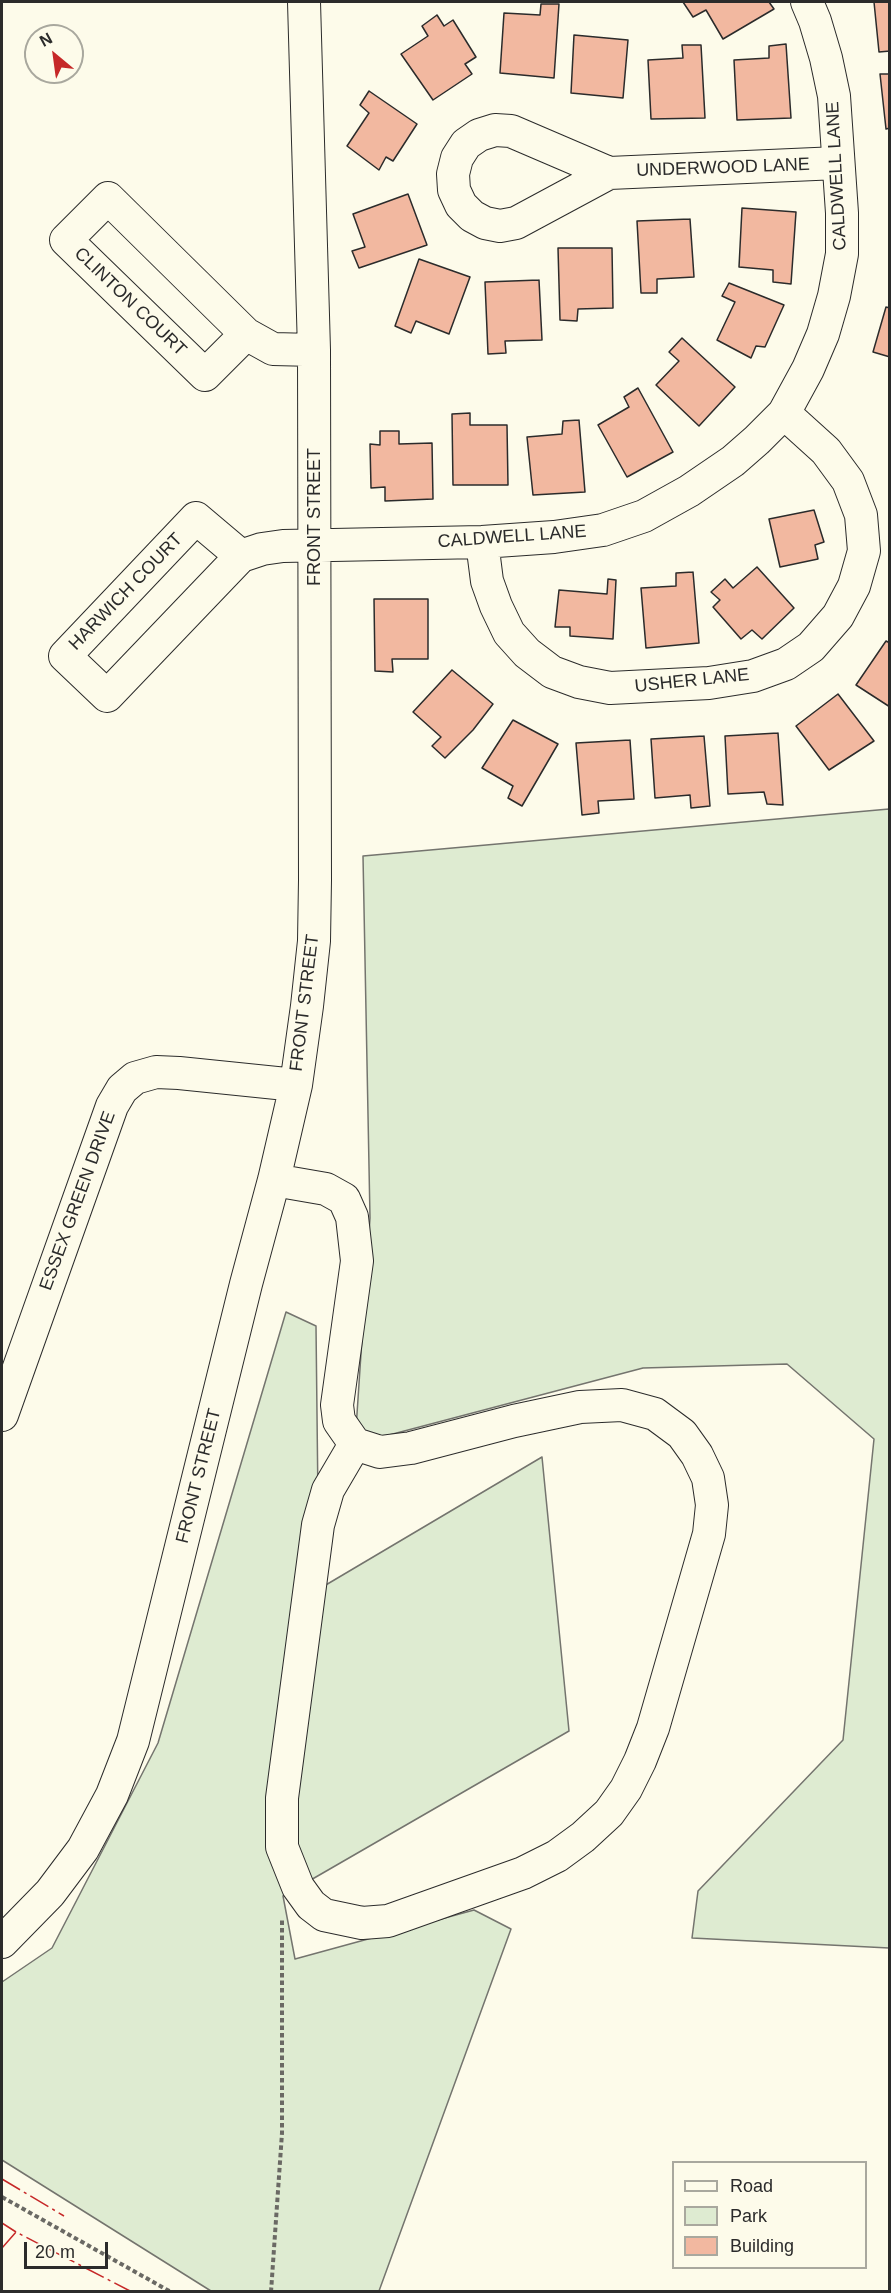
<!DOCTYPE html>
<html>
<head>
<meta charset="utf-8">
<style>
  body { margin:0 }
  #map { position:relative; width:891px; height:2293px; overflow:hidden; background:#fdfbea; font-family:Helvetica,sans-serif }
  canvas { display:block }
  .frame { position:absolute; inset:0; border:3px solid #2b2b2b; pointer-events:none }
  .legend { position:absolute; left:672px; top:2161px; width:195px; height:108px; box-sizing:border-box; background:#fdfbea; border:2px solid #a9a89e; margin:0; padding:8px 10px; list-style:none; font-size:18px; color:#2b2b2b }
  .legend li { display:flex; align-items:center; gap:12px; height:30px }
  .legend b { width:30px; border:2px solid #a9a89e }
  .north { position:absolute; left:24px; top:24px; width:60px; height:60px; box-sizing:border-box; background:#fdfbea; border:2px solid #a9a89e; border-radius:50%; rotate:331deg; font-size:16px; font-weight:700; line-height:24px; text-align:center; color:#2b2b2b }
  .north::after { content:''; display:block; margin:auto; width:21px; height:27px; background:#c62828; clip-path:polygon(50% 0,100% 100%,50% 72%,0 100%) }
  .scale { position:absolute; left:24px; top:2242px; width:84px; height:27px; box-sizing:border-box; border:3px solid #2b2b2b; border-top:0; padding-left:8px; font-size:18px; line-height:21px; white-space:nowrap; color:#2b2b2b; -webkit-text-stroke:4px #fdfbea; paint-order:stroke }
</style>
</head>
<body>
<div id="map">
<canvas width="891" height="2293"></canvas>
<div class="frame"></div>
<ul class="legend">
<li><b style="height:8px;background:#fdfbea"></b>Road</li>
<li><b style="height:16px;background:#deebd1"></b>Park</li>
<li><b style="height:16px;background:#f2b8a0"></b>Building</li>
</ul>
<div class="north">N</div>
<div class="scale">20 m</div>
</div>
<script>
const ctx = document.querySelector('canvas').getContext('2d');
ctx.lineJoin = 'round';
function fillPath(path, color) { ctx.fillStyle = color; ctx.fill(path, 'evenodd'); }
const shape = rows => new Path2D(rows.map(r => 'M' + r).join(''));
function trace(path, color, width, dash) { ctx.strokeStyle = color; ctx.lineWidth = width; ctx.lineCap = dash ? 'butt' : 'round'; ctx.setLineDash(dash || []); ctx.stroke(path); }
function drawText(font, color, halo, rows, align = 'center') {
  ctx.font = font + ' Helvetica,sans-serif'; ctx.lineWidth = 4.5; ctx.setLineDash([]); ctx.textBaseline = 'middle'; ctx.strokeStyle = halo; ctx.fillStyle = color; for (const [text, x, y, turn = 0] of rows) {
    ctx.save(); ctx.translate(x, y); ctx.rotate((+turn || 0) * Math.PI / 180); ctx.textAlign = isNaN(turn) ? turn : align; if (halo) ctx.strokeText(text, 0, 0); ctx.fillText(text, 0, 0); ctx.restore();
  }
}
const green = shape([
  [889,809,889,1948,692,1938,698,1891,843,1740,874,1439,787,1364,643,1368,355,1444,370,1218,363,856,889,809],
  [286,1312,316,1326,319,1589,542,1457,569,1731,283,1896,295,1959,474,1910,511,1929,379,2291,211,2291,2,2160,2,1982,52,1948,158,1743,286,1312]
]);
fillPath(green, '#deebd1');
trace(green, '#74746e', 1.5);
const building = shape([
  [683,2,769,2,774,9,723,39,706,10,693,17,683,2],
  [874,2,890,2,890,51,879,52,874,2],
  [541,4,559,4,554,78,500,73,504,13,540,15,541,4],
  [437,15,444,26,453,20,476,57,465,64,472,74,433,100,401,54,428,36,422,26,437,15],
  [574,35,628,40,623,98,571,93,574,35],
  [786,44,791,118,737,120,734,60,769,58,769,46,786,44],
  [682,45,701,45,705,118,651,119,648,60,683,58,682,45],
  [880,74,890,74,890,128,886,129,880,74],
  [369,91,417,124,393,161,386,157,379,170,347,146,369,113,360,105,369,91],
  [408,194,427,245,359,268,352,251,365,247,353,214,408,194],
  [742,208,796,212,791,284,773,282,773,270,739,267,742,208],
  [690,219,694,277,657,279,657,293,641,293,637,221,690,219],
  [558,248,612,248,613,308,578,309,577,321,560,320,558,248],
  [419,259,470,277,449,334,416,321,411,333,395,326,419,259],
  [539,280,542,340,505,341,506,353,488,354,485,282,539,280],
  [729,283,784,305,765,347,756,346,751,358,717,340,735,302,722,296,729,283],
  [886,307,890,308,890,357,873,352,886,307],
  [682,338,735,387,699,426,656,385,679,361,669,352,682,338],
  [638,388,673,452,627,477,598,425,629,407,624,397,638,388],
  [470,413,470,425,507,425,508,485,453,485,452,414,470,413],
  [579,420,585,492,533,495,527,437,562,434,563,421,579,420],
  [380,431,399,431,399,444,432,443,433,499,385,501,385,487,371,488,370,444,380,445,380,431],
  [814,510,824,542,815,545,818,559,780,567,769,519,814,510],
  [757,567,794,608,762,639,752,630,741,639,713,607,720,600,711,592,725,579,733,588,757,567],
  [693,572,699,643,646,648,641,588,676,586,676,573,693,572],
  [608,579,616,580,613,639,570,636,570,627,555,627,559,590,607,594,608,579],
  [374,599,428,599,428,659,392,659,393,672,375,671,374,599],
  [886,641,890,643,890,707,856,685,886,641],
  [452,670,493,704,473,730,445,758,432,746,441,737,413,712,452,670],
  [838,694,874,741,829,770,796,726,838,694],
  [513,720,558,744,522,806,508,798,513,786,482,768,513,720],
  [778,733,783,805,767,804,764,792,728,794,725,736,778,733],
  [704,736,710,806,691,808,690,795,655,798,651,739,704,736],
  [630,740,634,799,598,801,599,813,582,815,576,743,630,740]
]);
fillPath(building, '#f2b8a0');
trace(building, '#2b2b2b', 1.5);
const minor = shape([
  [609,173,516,223,500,226,485,223,472,216,461,205,454,190,453,174,457,158,466,144,479,135,495,130,511,131,609,173,838,163],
  [246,334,205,375,66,240,108,198,246,334,273,349,314,350],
  [482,542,487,581,496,606,509,633,527,653,552,672,579,682,610,688,709,683,753,676,786,664,811,647,838,616,854,586,864,551,861,515,848,481,826,451,784,413],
  [241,556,107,696,65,656,196,518,241,556,262,549,283,546,482,542,554,537,603,530,644,516,689,491,733,461,757,440,784,413,808,369,823,334,834,296,842,254,842,213,834,96,826,58,815,21,807,2],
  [274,1180,326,1189,344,1199,352,1217,357,1261,337,1405,339,1421,355,1444,380,1452,411,1448,514,1421,580,1407,622,1405,655,1414,682,1434,697,1455,708,1478,712,1505,709,1534,653,1728,640,1761,626,1789,609,1813,583,1837,557,1856,523,1873,388,1921,362,1923,324,1915,311,1905,298,1887,282,1847,282,1798,318,1525,328,1490,355,1444],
  [2,1415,112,1106,122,1089,135,1078,156,1072,179,1073,296,1085],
  [2,1942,50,1893,83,1849,112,1795,133,1741,246,1284,274,1180,296,1085,307,1006,314,941,315,880,314,350,304,2]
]);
trace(minor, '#2b2b2b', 34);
trace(shape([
  [2,2197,171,2292],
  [271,2292,282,2133,282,1918]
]), '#6a6964', 4, [4.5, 3]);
trace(minor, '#fdfbea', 32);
trace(shape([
  [2,2179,64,2216],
  [2,2223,16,2232],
  [2,2248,16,2232,132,2292]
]), '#c62828', 1.5, [21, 4.5, 3, 4.5]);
drawText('18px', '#2b2b2b', '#fdfbea', [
  ["UNDERWOOD LANE",723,168,-2],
  ["CALDWELL LANE",837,176,-93],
  ["CLINTON COURT",130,302,44],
  ["FRONT STREET",315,517,-90],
  ["CALDWELL LANE",512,537,-4],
  ["HARWICH COURT",126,592,-46],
  ["USHER LANE",692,681,-6],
  ["FRONT STREET",305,1003,-83],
  ["ESSEX GREEN DRIVE",78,1201,-70],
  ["FRONT STREET",199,1476,-76]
]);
</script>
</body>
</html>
